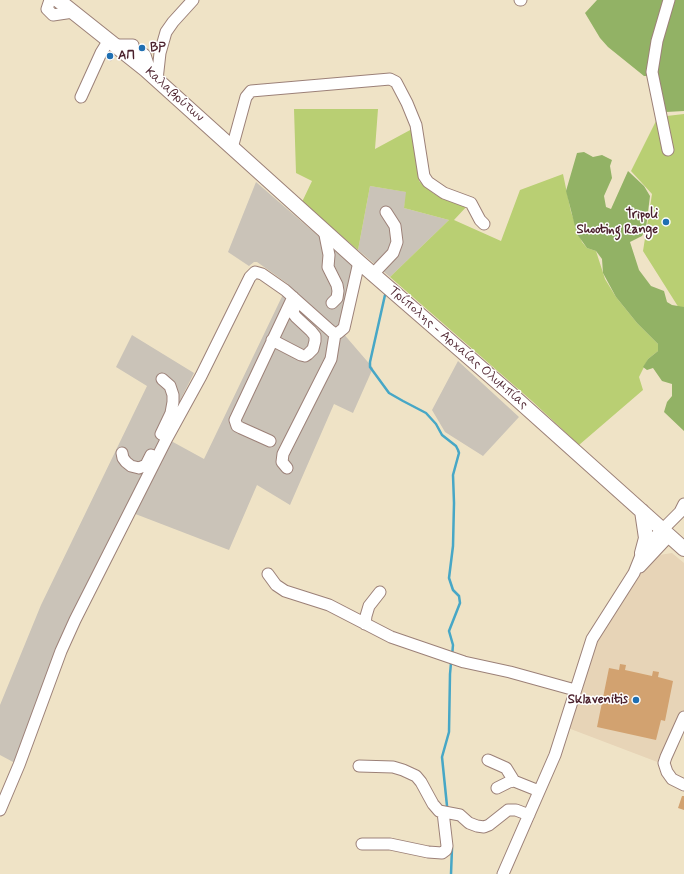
<!DOCTYPE html>
<html>
<head>
<meta charset="utf-8">
<style>
  body { margin:0 }
  canvas { display:block; background:#efe3c6 }
</style>
</head>
<body>
<canvas width="684" height="874"></canvas>
<script>
const ctx = document.querySelector('canvas').getContext('2d');
ctx.lineJoin = 'round';
function fillPath(path, color) { ctx.fillStyle = color; ctx.fill(path, 'evenodd'); }
const shape = rows => new Path2D(rows.map(r => 'M' + r).join(''));
function trace(path, color, width, dash) { ctx.strokeStyle = color; ctx.lineWidth = width; ctx.lineCap = dash ? 'butt' : 'round'; ctx.setLineDash(dash || []); ctx.stroke(path); }
function drawText(font, color, halo, rows, align = 'center') {
  ctx.font = font + ' Mynerve,sans-serif'; ctx.lineWidth = 3; ctx.setLineDash([]); ctx.textBaseline = 'middle'; ctx.strokeStyle = halo; ctx.fillStyle = color; for (const [text, x, y, turn = 0] of rows) {
    ctx.save(); ctx.translate(x, y); ctx.rotate((+turn || 0) * Math.PI / 180); ctx.textAlign = isNaN(turn) ? turn : align; if (halo) ctx.strokeText(text, 0, 0); ctx.fillText(text, 0, 0); ctx.restore();
  }
}
fillPath(shape([
  [672,553,684,563,684,710,660,763,568,728,597,635,639,574,653,556]
]), '#e7d4b7');
fillPath(shape([
  [256,182,354,267,342,332,373,368,353,413,334,404,290,505,257,485,229,550,125,510,15,763,0,755,0,705,41,605,147,386,116,367,132,335,194,373,162,436,204,459,288,284,257,262,254,262,249,266,228,252],
  [370,186,407,192,404,208,449,220,390,277,358,250],
  [458,361,519,417,483,456,445,432,432,410]
]), '#cac3b8');
fillPath(shape([
  [294,109,378,109,375,149,412,129,415,144,419,181,433,193,441,198,468,205,454,220,501,241,520,190,563,174,571,212,582,242,587,248,596,251,605,279,616,297,637,323,658,344,658,351,648,359,639,377,643,390,579,445,532,401,390,277,449,220,404,208,406,192,370,186,358,250,302,202,312,181,296,173],
  [684,114,684,316,643,251,652,194,631,171,658,117]
]), '#b9cf73');
fillPath(shape([
  [597,0,684,0,684,111,666,112,654,80,651,76,644,76,608,47,600,38,585,13],
  [584,152,593,157,602,155,612,160,610,166,612,178,604,196,606,207,611,209,628,171,644,186,650,196,646,228,642,236,630,242,639,270,651,286,664,291,667,302,672,305,684,307,684,431,664,412,667,402,672,396,672,384,662,381,653,368,647,370,643,367,648,359,658,351,658,344,637,323,616,297,603,273,602,259,596,251,587,248,577,234,566,191,577,153]
]), '#92b265');
trace(shape([
  [385,295,370,362,370,367,389,393,403,401,426,413,436,424,442,435,456,446,458,450,459,453,453,475,454,503,453,546,449,578,453,590,459,596,460,603,449,631,453,645,452,656],
  [447,806,442,757,449,732,450,674,451,663],
  [451,874,452,848]
]), '#47a7c6', 2.5);
fillPath(shape([
  [108,51,115,56,112,60,105,55],
  [620,664,626,665,625,670,652,676,653,671,659,672,658,677,673,681,665,721,661,720,656,740,597,727,609,668,619,670],
  [682,796,684,796,684,810,678,808]
]), '#d2a270');
trace(shape([
  [109,51,108,53,114,57]
]), '#cebca7', 11, [11, 5.5]);
const minor = shape([
  [50,0,47,9,53,15,73,12],
  [520,0,521,0],
  [115,45,133,45],
  [140,51,145,55,151,74],
  [157,80,160,53,166,32,173,22,193,0],
  [81,97,101,53,109,40],
  [232,148,246,97,251,91,390,79,396,82,407,103,416,125,424,176,428,182,444,193,471,203,480,220,484,224],
  [668,150,652,72,657,41,669,0],
  [324,230,329,255,328,267,337,285,338,291,337,298,332,303],
  [373,274,393,253,397,242,395,226,386,212],
  [272,340,301,355,305,356,308,354,313,349,315,341,315,336,311,331,296,317,293,313,296,300],
  [161,434,171,413,173,402,173,395,170,386,162,379],
  [270,441,241,428,237,426,235,420,293,297],
  [122,453,123,458,126,462,131,466,139,468,146,465,151,455],
  [287,468,282,462,283,454,331,359,335,334],
  [640,567,669,536],
  [268,574,276,585,285,591,329,605,391,637,464,662,510,672,575,690],
  [365,624,366,616,369,606,380,592],
  [684,717,666,757,664,763,667,772,672,779,684,785],
  [488,760,506,768,514,781],
  [359,766,393,767,403,770,416,776,421,782,433,804,439,811,460,815,469,823,477,826,484,827,489,825,508,810,516,810,529,815],
  [497,788,509,782,514,781,539,791],
  [0,810,19,765,61,651,75,620,167,438,201,376,250,277,255,272,262,274,285,290,331,331,335,334,338,333,344,328,359,262],
  [362,844,390,844,428,852,442,853,446,850,447,846,443,812],
  [503,874,555,755,592,639,634,573,642,553,648,544,680,512,684,504]
]);
const major = shape([
  [58,0,146,70,359,262,511,394,684,549],
  [642,511,646,538,642,553]
]);
trace(minor, '#9c8178', 13);
trace(major, '#9c8178', 16);
trace(minor, '#fff', 11);
trace(major, '#fff', 14);
for (const [x, y, r, color] of [
  [142,48,4,"#1f6fb2"],
  [110,56,4,"#1f6fb2"],
  [666,222,4,"#1f6fb2"],
  [636,700,4,"#1f6fb2"]
]) { const dot = new Path2D(); dot.arc(x, y, r, 0, 2 * Math.PI); ctx.fillStyle = color; ctx.fill(dot); trace(dot, '#fff', 1.5); }
drawText('bold 13px', '#4a1f2b', '#fff', [
  ["BP",150,48],
  ["ΑΠ",118,56],
  ["Tripoli",658,215,"right"],
  ["Shooting Range",658,230,"right"],
  ["Sklavenitis",628,700,"right"]
], 'left');
drawText('13px', '#4a1f2b', '#fff', [
  ["Καλαβρύτων",174,95,42],
  ["Τρίπολης - Αρχαίας Ολυμπίας",458,348,41]
]);
</script>
</body>
</html>
